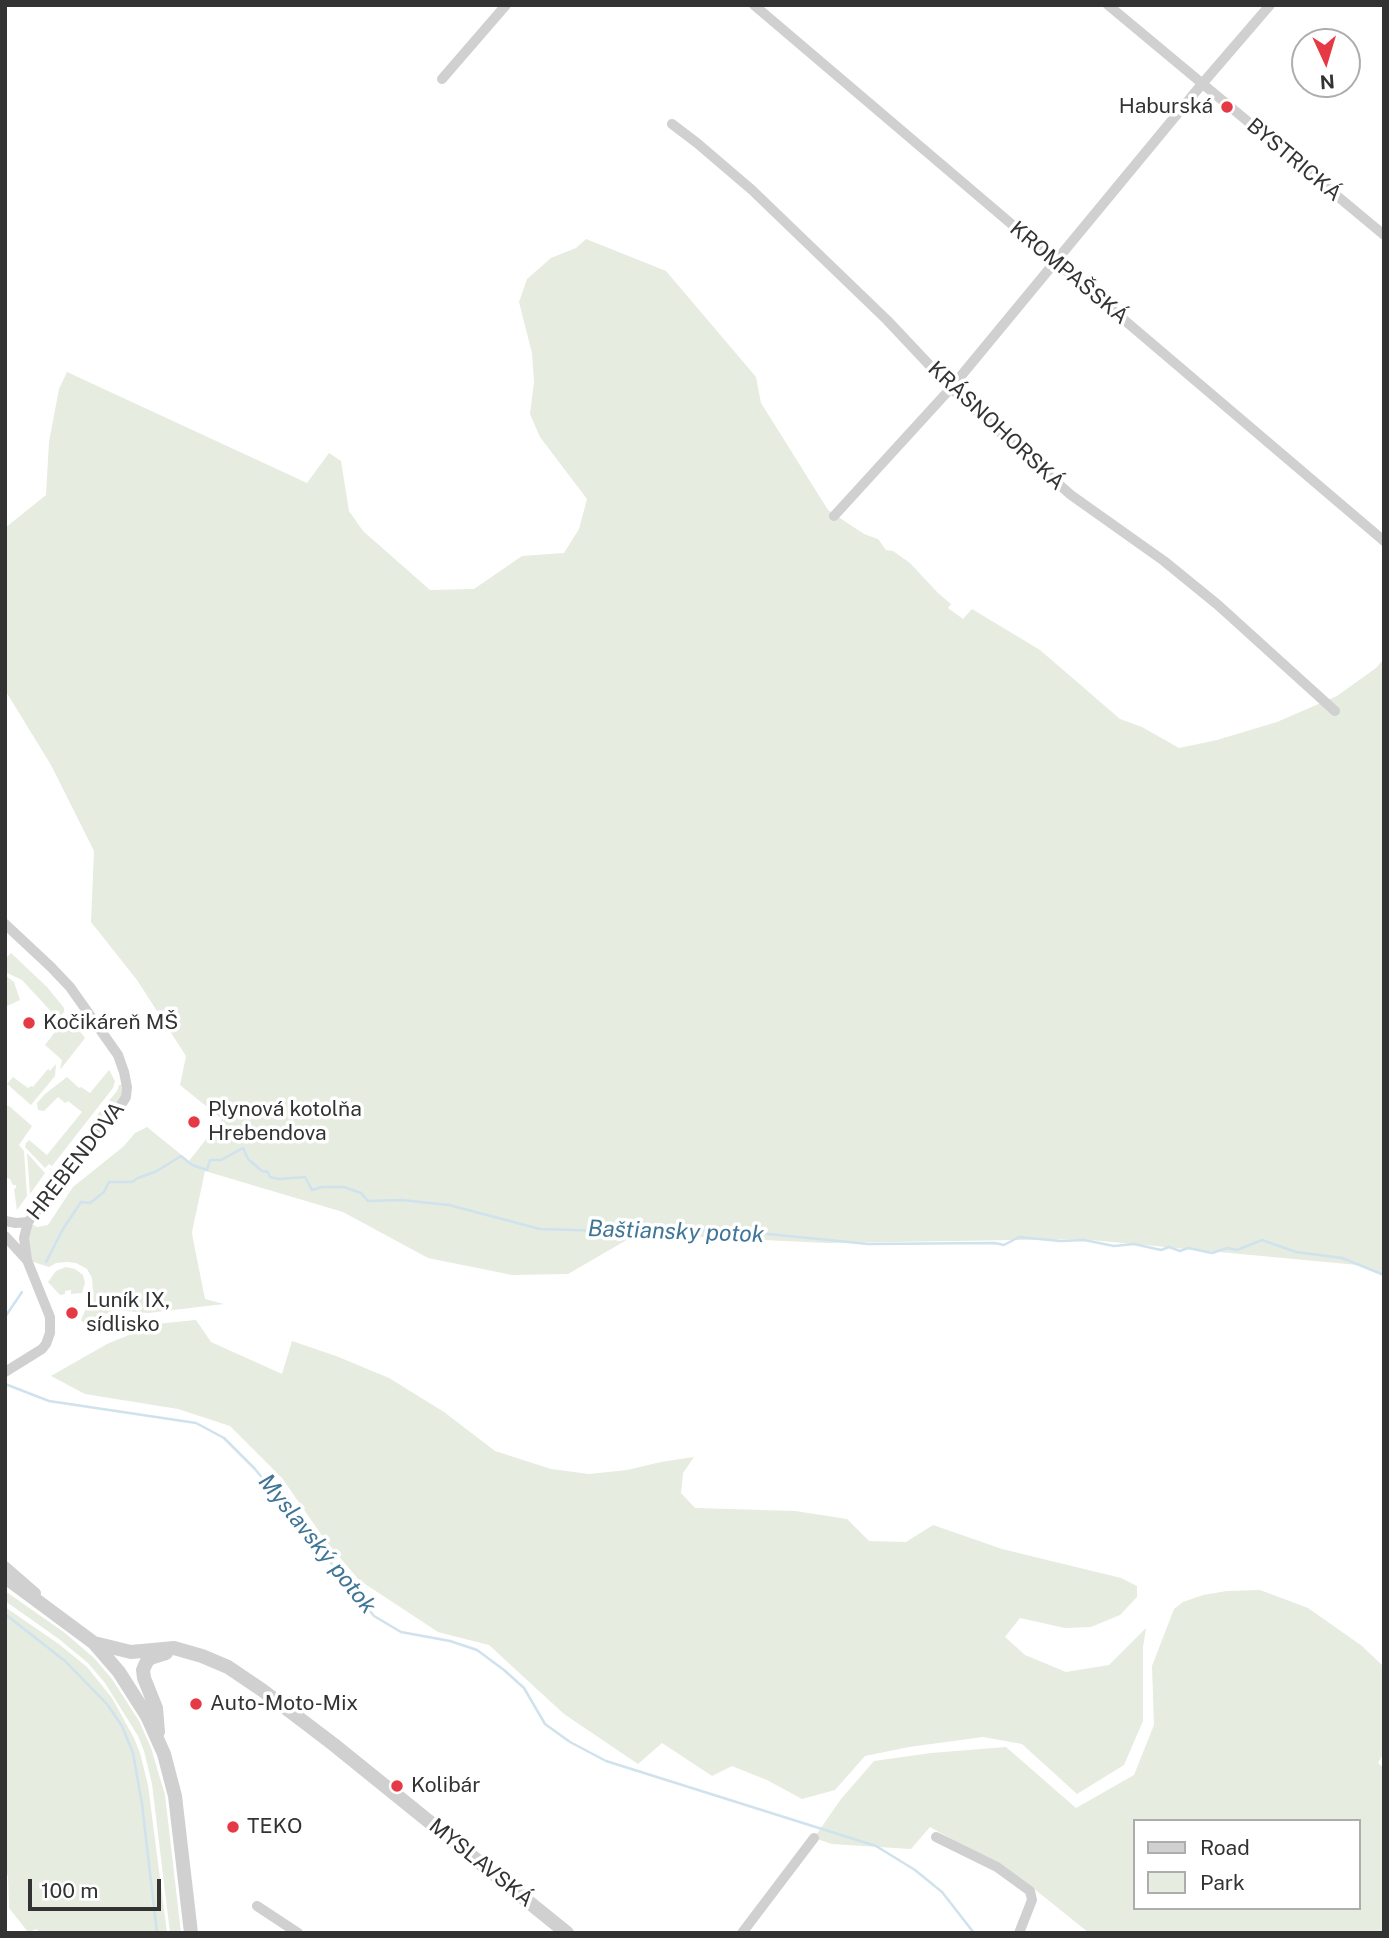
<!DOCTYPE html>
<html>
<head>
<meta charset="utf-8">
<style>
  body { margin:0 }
  #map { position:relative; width:1389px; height:1938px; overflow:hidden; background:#fff; font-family:"Public Sans",sans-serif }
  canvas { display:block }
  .frame { position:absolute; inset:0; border:7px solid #333; pointer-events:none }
  .legend { position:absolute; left:1133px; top:1819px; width:228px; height:91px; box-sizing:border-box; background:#fff; border:2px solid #adadad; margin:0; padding:9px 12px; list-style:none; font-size:21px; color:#333 }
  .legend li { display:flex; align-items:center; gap:14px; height:35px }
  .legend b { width:35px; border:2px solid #adadad }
  .north { position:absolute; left:1291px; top:28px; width:70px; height:70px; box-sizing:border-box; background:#fff; border:2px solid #adadad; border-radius:50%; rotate:176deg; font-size:19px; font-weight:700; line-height:28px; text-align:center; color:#333 }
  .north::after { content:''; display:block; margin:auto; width:24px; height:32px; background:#e63946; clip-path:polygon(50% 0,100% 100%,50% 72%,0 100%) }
  .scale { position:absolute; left:28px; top:1879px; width:133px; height:32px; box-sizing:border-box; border:4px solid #333; border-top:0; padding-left:9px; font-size:21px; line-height:24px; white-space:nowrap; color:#333; -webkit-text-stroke:5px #fff; paint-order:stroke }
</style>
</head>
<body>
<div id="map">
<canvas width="1389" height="1938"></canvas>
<div class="frame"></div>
<ul class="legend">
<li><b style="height:9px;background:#d0d0d0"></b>Road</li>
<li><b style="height:19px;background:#e6ecdf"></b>Park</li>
</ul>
<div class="north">N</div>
<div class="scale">100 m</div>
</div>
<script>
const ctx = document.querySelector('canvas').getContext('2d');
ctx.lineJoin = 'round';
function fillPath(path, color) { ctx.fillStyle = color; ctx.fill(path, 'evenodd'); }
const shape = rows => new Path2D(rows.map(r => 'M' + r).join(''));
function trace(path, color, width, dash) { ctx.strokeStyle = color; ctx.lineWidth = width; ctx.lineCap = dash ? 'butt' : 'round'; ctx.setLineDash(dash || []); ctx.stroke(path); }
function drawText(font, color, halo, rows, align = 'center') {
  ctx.font = font + ' "Public Sans",sans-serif'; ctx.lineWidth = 7; ctx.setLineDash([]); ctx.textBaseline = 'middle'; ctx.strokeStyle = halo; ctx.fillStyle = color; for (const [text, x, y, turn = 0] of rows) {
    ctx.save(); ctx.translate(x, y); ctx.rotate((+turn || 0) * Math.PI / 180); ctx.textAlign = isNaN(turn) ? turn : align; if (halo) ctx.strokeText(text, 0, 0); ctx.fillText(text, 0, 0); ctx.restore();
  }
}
fillPath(shape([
  [586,239,666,271,756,377,761,403,828,510,864,534,878,539,886,550,893,551,910,563,937,592,951,604,948,608,963,619,972,609,1040,650,1120,719,1142,727,1179,748,1217,740,1277,722,1337,696,1376,668,1384,659,1384,1276,1358,1265,1080,1239,827,1243,637,1234,568,1274,512,1275,428,1258,343,1212,205,1171,192,1232,193,1239,205,1299,224,1304,148,1313,115,1310,84,1323,81,1320,93,1292,92,1278,87,1269,76,1263,67,1262,56,1263,49,1267,27,1260,28,1222,37,1227,48,1225,73,1187,124,1146,135,1133,147,1127,189,1161,222,1119,180,1085,186,1056,137,980,91,922,94,851,51,765,5,690,5,528,46,495,49,442,59,389,67,372,307,483,329,453,341,461,349,511,363,531,430,590,474,589,522,556,564,553,579,529,587,499,540,437,530,414,534,382,532,353,519,302,527,279,551,258,576,248],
  [11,953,47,987,64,1008,64,1012,58,1019,22,980,5,972,5,959],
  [5,975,14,982,20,1000,5,1007],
  [68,1015,85,1038,60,1070,62,1060,45,1045],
  [56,1064,55,1076,31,1105,7,1084,13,1077,28,1088,31,1086,33,1087,48,1069,50,1071],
  [109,1070,115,1081,113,1088,52,1166,49,1164,45,1168,25,1147,26,1143,29,1140,47,1155,82,1112,68,1101,65,1103,58,1097,44,1111,38,1110,37,1103,45,1094,67,1077,79,1088,81,1087,90,1093],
  [119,1085,122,1085,121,1096,116,1104,99,1126,90,1124,117,1091],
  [7,1106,9,1106,32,1126,19,1145,24,1151,27,1196,17,1210,14,1189,16,1188,16,1185,13,1185,10,1179,5,1177,5,1108],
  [27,1153,45,1173,30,1194],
  [66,1267,75,1269,83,1275,85,1283,82,1293,71,1294,71,1290,65,1291,65,1294,60,1295,48,1282,56,1271],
  [196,1320,211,1342,282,1374,292,1341,336,1356,389,1378,444,1412,495,1451,551,1469,589,1474,627,1470,661,1462,694,1457,683,1473,681,1493,695,1508,795,1511,847,1519,869,1541,906,1542,933,1525,1002,1549,1121,1578,1137,1586,1137,1597,1120,1615,1091,1627,1065,1628,1020,1618,1005,1637,1025,1655,1066,1672,1109,1665,1146,1628,1143,1647,1143,1721,1124,1765,1077,1794,1022,1744,983,1737,909,1747,865,1756,835,1790,802,1799,767,1780,732,1766,712,1776,662,1743,638,1764,564,1714,489,1645,438,1632,359,1580,325,1540,282,1478,230,1426,178,1409,85,1394,51,1376,107,1344,156,1324],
  [1260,1590,1308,1608,1362,1646,1384,1667,1384,1753,1378,1763,1384,1768,1384,1933,1089,1933,1022,1879,930,1827,911,1849,832,1844,814,1838,841,1799,874,1761,931,1753,1006,1747,1076,1808,1134,1775,1154,1725,1152,1666,1174,1609,1183,1602,1203,1595,1227,1591],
  [1135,1821,1359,1821,1359,1908,1135,1908],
  [5,1591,65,1633,94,1658,112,1679,139,1721,151,1748,165,1795,181,1933,170,1933,152,1784,144,1751,138,1736,105,1683,88,1663,59,1639,5,1601],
  [5,1607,60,1645,87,1667,112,1698,134,1738,140,1753,148,1785,167,1933,39,1933,37,1929,28,1932,9,1908,8,1876,5,1872]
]), '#e6ecdf');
trace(shape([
  [46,1262,63,1229,81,1202,90,1203,104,1192,109,1182,132,1182,138,1178,157,1171,181,1156,192,1165,207,1170,210,1160,221,1160,243,1148,248,1159,262,1171,268,1172,270,1177,279,1179,305,1177,312,1190,322,1187,344,1187,361,1193,368,1201,402,1200,449,1205,540,1229,639,1232,729,1230,868,1244,995,1243,1004,1245,1019,1237,1060,1241,1084,1240,1114,1246,1134,1244,1161,1250,1169,1247,1180,1251,1188,1248,1212,1253,1227,1248,1237,1250,1262,1240,1296,1252,1342,1258,1384,1275],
  [5,1317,22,1292],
  [5,1384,49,1401,196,1423,224,1438,255,1469,374,1616,401,1632,450,1641,477,1650,504,1670,524,1688,545,1724,570,1742,606,1761,876,1846,915,1870,942,1892,974,1933],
  [5,1614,65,1661,107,1704,122,1726,133,1753,142,1804,157,1933]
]), '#cfe2ee', 2.5);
trace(shape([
  [754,5,1384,541],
  [1108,5,1384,235],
  [442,79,506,5],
  [672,124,697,143,752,190,887,320,951,388,1016,447,1071,495,1164,561,1218,605,1335,711],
  [834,516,951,388,1202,84,1270,5],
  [5,924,51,967,70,987,118,1055,124,1072,127,1087,126,1097,121,1105,28,1222,24,1238,27,1260,50,1317,50,1333,46,1344,42,1349,5,1372],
  [5,1221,16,1223,28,1222],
  [5,1236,27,1260],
  [5,1566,36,1593],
  [936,1837,997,1867,1030,1891,1032,1900,1019,1933],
  [257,1906,298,1933],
  [742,1933,814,1838]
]), '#d0d0d0', 10);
trace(shape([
  [5,1577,94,1643,119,1672,147,1716,164,1754,175,1796,191,1933],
  [94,1643,131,1652,174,1648,202,1656,228,1667,262,1690,333,1744,567,1933],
  [158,1732,156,1708,144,1678,143,1670,146,1663,150,1658,166,1653]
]), '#d0d0d0', 14);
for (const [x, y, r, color] of [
  [1227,107,7,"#e63946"],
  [29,1023,7,"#e63946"],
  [194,1122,7,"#e63946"],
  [72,1313,7,"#e63946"],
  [196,1704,7,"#e63946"],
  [397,1786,7,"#e63946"],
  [233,1827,7,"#e63946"]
]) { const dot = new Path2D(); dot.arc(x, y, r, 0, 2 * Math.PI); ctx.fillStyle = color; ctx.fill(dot); trace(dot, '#fff', 2.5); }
drawText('21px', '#333', '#fff', [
  ["Haburská",1213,107,"right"],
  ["Kočikáreň MŠ",43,1023],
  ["Plynová kotolňa",208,1110],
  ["Hrebendova",208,1134],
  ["Luník IX,",86,1301],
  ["sídlisko",86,1325],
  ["Auto-Moto-Mix",210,1704],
  ["Kolibár",411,1786],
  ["TEKO",247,1827]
], 'left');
drawText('21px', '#333', '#fff', [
  ["BYSTRICKÁ",1294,160,40],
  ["KROMPAŠSKÁ",1069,273,40],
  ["KRÁSNOHORSKÁ",996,426,43],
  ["HREBENDOVA",76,1161,-52],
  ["MYSLAVSKÁ",481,1863,39]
]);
drawText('italic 23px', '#3f7597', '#fff', [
  ["Baštiansky potok",676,1232,2],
  ["Myslavský potok",317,1544,51]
]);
</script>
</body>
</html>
